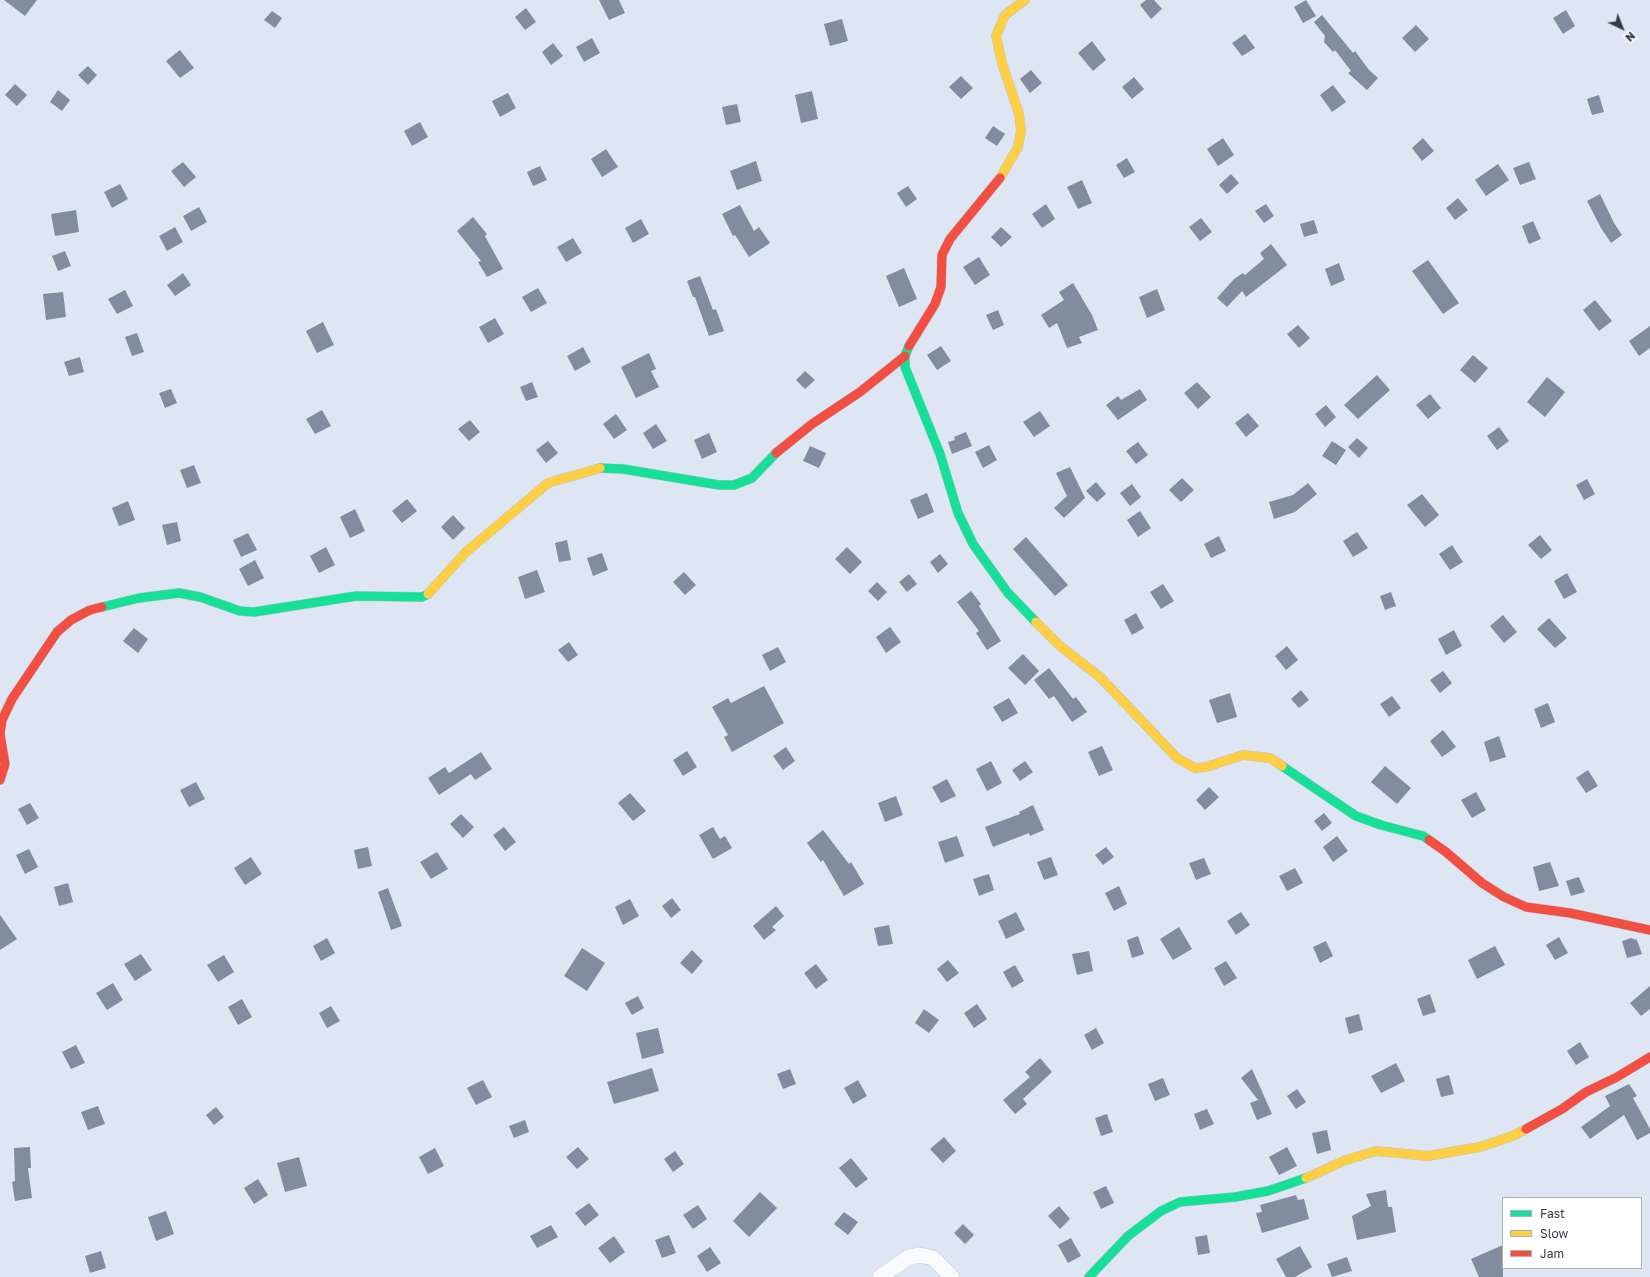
<!DOCTYPE html>
<html>
<head>
<meta charset="utf-8">
<style>
  body { margin:0 }
  #map { position:relative; width:1650px; height:1277px; overflow:hidden; background:#dee6f4; font-family:"Golos Text",sans-serif }
  canvas { display:block }
  .legend { position:absolute; left:1502px; top:1197px; width:140px; height:72px; box-sizing:border-box; background:#fff; border:1px solid #aeb0b4; margin:0; padding:5px 7px; list-style:none; font-size:12px; color:#343a44 }
  .legend li { display:flex; align-items:center; gap:8px; height:20px }
  .legend b { width:20px; border:1px solid #aeb0b4 }
  .north { position:absolute; left:1602px; top:8px; width:40px; height:40px; -webkit-text-stroke:3px #fff; paint-order:stroke; rotate:137deg; font-size:11px; font-weight:700; line-height:16px; text-align:center; color:#343a44 }
  .north::after { content:''; display:block; margin:auto; width:14px; height:18px; background:#343a44; clip-path:polygon(50% 0,100% 100%,50% 72%,0 100%) }
</style>
</head>
<body>
<div id="map">
<canvas width="1650" height="1277"></canvas>
<ul class="legend">
<li><b style="height:5px;background:#16e098"></b>Fast</li>
<li><b style="height:5px;background:#ffcf43"></b>Slow</li>
<li><b style="height:5px;background:#f24e42"></b>Jam</li>
</ul>
<div class="north">N</div>
</div>
<script>
const ctx = document.querySelector('canvas').getContext('2d');
ctx.lineJoin = 'round';
function fillPath(path, color) { ctx.fillStyle = color; ctx.fill(path, 'evenodd'); }
const shape = rows => new Path2D(rows.map(r => 'M' + r).join(''));
function trace(path, color, width, dash) { ctx.strokeStyle = color; ctx.lineWidth = width; ctx.lineCap = dash ? 'butt' : 'round'; ctx.setLineDash(dash || []); ctx.stroke(path); }
fillPath(shape([
  [4,0,37,0,25,16],
  [599,0,619,0,625,13,609,20],
  [1146,0,1154,0,1162,9,1151,19,1140,5],
  [1306,0,1316,16,1303,23,1294,7],
  [526,8,536,22,525,30,515,17],
  [1566,10,1575,26,1563,34,1553,18],
  [272,11,282,18,275,28,264,20],
  [1322,15,1353,53,1355,51,1369,70,1378,78,1367,90,1348,73,1351,71,1335,50,1333,52,1324,42,1325,36,1314,22],
  [842,19,848,41,830,46,824,24],
  [1416,25,1429,39,1415,52,1402,38],
  [1245,34,1255,48,1242,56,1232,43],
  [592,38,600,53,584,62,576,47],
  [1092,41,1106,60,1093,71,1078,53],
  [553,43,563,56,551,65,542,52],
  [180,50,194,68,180,78,166,61],
  [88,66,97,75,88,85,78,75],
  [1031,70,1042,83,1030,93,1020,79],
  [961,76,973,88,961,99,949,87],
  [1134,77,1144,89,1132,99,1122,87],
  [15,84,27,95,17,106,5,95],
  [1333,85,1346,102,1332,112,1320,95],
  [58,90,70,100,62,111,50,102],
  [812,91,818,119,801,123,795,95],
  [508,93,516,108,500,117,492,101],
  [1599,95,1604,112,1592,115,1587,99],
  [737,104,741,122,726,125,722,107],
  [420,122,428,137,412,146,404,131],
  [993,126,1005,134,997,146,985,138],
  [1223,138,1234,155,1218,166,1207,149],
  [1423,138,1434,151,1422,161,1412,148],
  [606,149,618,167,602,177,591,159],
  [1127,158,1135,172,1124,178,1116,165],
  [756,161,762,181,737,190,730,171],
  [183,162,196,177,184,187,171,171],
  [1529,162,1536,179,1520,185,1513,168],
  [1498,164,1509,180,1486,196,1475,180],
  [540,166,547,180,533,186,527,172],
  [1231,174,1239,183,1227,194,1219,185],
  [1082,180,1092,203,1078,209,1067,187],
  [120,184,128,199,112,208,104,192],
  [908,186,917,199,906,207,897,193],
  [1600,194,1614,223,1622,235,1611,243,1601,228,1587,201],
  [1458,198,1468,210,1455,220,1446,208],
  [1046,204,1055,219,1042,228,1032,214],
  [1266,204,1274,216,1264,223,1255,211],
  [740,205,754,231,759,227,770,243,749,257,735,235,733,236,722,214],
  [199,207,207,222,191,231,183,216],
  [76,210,79,232,55,236,51,214],
  [473,217,487,234,485,236,503,269,487,277,478,262,481,261,457,231],
  [1201,218,1212,232,1200,241,1189,227],
  [641,219,649,234,633,243,625,228],
  [1314,220,1318,233,1304,237,1300,224],
  [1533,221,1541,239,1529,244,1522,226],
  [175,227,183,242,167,251,159,236],
  [1001,227,1012,237,1001,247,991,237],
  [573,238,582,253,566,262,557,247],
  [1271,244,1287,265,1246,297,1242,291,1227,307,1217,298,1234,279,1243,273,1245,275,1264,259,1260,253],
  [65,251,71,266,58,271,52,256],
  [979,257,990,275,975,285,963,267],
  [1428,260,1459,303,1443,314,1412,271],
  [1339,263,1345,280,1331,286,1325,269],
  [904,268,917,299,899,307,886,276],
  [183,273,191,285,175,296,167,285],
  [700,276,713,310,716,309,724,331,709,336,695,297,693,297,687,281],
  [1073,283,1092,315,1098,330,1079,337,1082,343,1067,348,1057,323,1049,328,1041,315,1064,300,1059,292],
  [538,288,547,303,531,312,522,297],
  [1157,289,1165,310,1147,318,1139,297],
  [125,290,133,306,117,314,108,299],
  [63,292,66,317,46,320,43,294],
  [1595,300,1612,321,1599,331,1583,310],
  [998,310,1004,325,993,330,986,315],
  [495,318,504,334,488,343,479,327],
  [323,322,334,345,317,353,306,331],
  [1298,325,1310,338,1299,348,1287,334],
  [1650,326,1650,348,1639,356,1629,341],
  [137,333,144,352,132,356,125,337],
  [941,346,951,361,937,370,927,355],
  [583,347,591,362,575,371,567,356],
  [649,353,656,369,651,371,659,387,636,398,621,367],
  [1473,355,1488,368,1475,383,1460,370],
  [80,357,84,372,69,376,64,362],
  [805,371,815,380,805,389,796,380],
  [1377,375,1390,390,1358,419,1344,405],
  [1547,377,1565,392,1545,417,1527,402],
  [532,382,538,397,526,401,520,387],
  [1197,382,1211,397,1198,409,1184,393],
  [171,389,177,403,165,408,159,393],
  [1140,389,1147,400,1118,420,1106,405,1118,396,1121,400],
  [1430,394,1441,408,1428,419,1416,405],
  [1326,405,1336,417,1325,427,1315,414],
  [322,410,331,426,315,434,306,419],
  [1040,411,1050,426,1034,437,1023,422],
  [1248,413,1259,426,1246,437,1235,423],
  [616,414,627,430,614,439,603,424],
  [470,420,480,432,469,441,458,429],
  [656,424,667,441,653,449,643,433],
  [1499,427,1509,441,1497,450,1487,436],
  [966,432,972,446,952,454,948,442,955,440,954,437],
  [709,433,717,452,702,459,694,440],
  [1357,438,1368,448,1359,458,1348,447],
  [548,441,558,453,546,463,536,450],
  [1332,441,1346,450,1336,465,1322,456],
  [1138,442,1148,455,1136,464,1126,451],
  [989,445,997,460,983,468,975,452],
  [810,446,826,453,819,468,803,461],
  [194,465,201,483,187,488,180,470],
  [1070,467,1085,498,1064,518,1054,508,1067,496,1056,473],
  [1182,478,1194,490,1181,502,1169,490],
  [1587,479,1595,494,1584,500,1576,485],
  [1096,482,1106,494,1097,502,1086,491],
  [1308,483,1317,494,1295,512,1274,519,1269,502,1293,495],
  [1132,484,1141,497,1130,506,1120,493],
  [927,493,934,512,918,519,910,500],
  [1422,494,1439,515,1425,527,1407,505],
  [407,499,417,511,402,523,392,511],
  [128,501,135,520,119,526,112,508],
  [355,509,365,531,350,538,340,517],
  [1140,511,1151,528,1138,537,1127,520],
  [453,515,465,528,453,540,441,527],
  [177,522,181,541,167,545,162,525],
  [1357,532,1368,548,1353,557,1343,541],
  [248,533,257,550,241,557,233,540],
  [1540,535,1552,550,1541,559,1528,545],
  [1219,536,1226,551,1211,558,1204,544],
  [1026,537,1068,585,1055,596,1013,549],
  [567,540,571,560,559,562,555,543],
  [1452,545,1463,562,1450,570,1439,554],
  [326,547,335,565,319,573,310,556],
  [847,547,862,562,850,574,835,559],
  [602,553,608,570,593,576,587,558],
  [940,554,948,564,938,573,930,562],
  [255,560,264,578,248,586,239,569],
  [537,570,545,592,525,599,518,577],
  [684,572,696,585,685,595,673,582],
  [1567,573,1577,592,1564,599,1554,581],
  [909,574,917,584,907,592,899,582],
  [877,582,887,592,878,601,868,591],
  [1163,584,1174,601,1161,609,1150,592],
  [971,591,981,604,979,606,1001,641,987,650,976,633,979,631,957,602],
  [1391,592,1396,606,1385,610,1380,596],
  [1136,613,1144,628,1132,635,1124,620],
  [1503,615,1517,632,1504,643,1490,626],
  [1549,618,1567,638,1555,648,1537,629],
  [890,627,901,642,886,653,876,637],
  [134,628,148,639,138,653,123,641],
  [1454,630,1462,646,1446,655,1438,639],
  [569,642,578,655,568,662,558,650],
  [1287,646,1298,660,1286,670,1275,656],
  [778,647,786,662,770,671,762,655],
  [1023,654,1039,671,1025,685,1008,668],
  [1049,668,1073,699,1076,697,1087,712,1072,722,1054,696,1049,699,1034,680],
  [1443,671,1452,683,1440,693,1430,680],
  [764,686,784,723,732,752,724,737,728,735,712,707,728,698,731,703],
  [1301,690,1309,700,1299,708,1291,699],
  [1230,693,1237,717,1217,723,1209,700],
  [1392,696,1401,708,1389,717,1380,704],
  [1009,698,1018,713,1002,722,993,707],
  [1548,703,1555,722,1541,728,1534,709],
  [1443,730,1456,747,1442,757,1430,741],
  [1499,736,1506,757,1490,762,1484,742],
  [1102,746,1113,770,1099,776,1088,752],
  [786,747,795,761,783,770,773,756],
  [687,751,697,767,683,776,673,760],
  [481,752,492,769,475,780,471,774,439,795,428,778,445,767,449,773],
  [991,761,1002,783,987,791,976,769],
  [1025,761,1033,772,1020,781,1012,770],
  [1385,766,1411,788,1397,804,1371,782],
  [1588,770,1598,786,1586,793,1576,778],
  [947,779,956,796,941,803,932,787],
  [196,782,205,799,189,807,180,790],
  [1209,787,1219,797,1205,810,1196,800],
  [1476,792,1486,810,1472,818,1461,800],
  [630,793,646,811,633,821,618,803],
  [896,796,903,815,885,822,878,803],
  [30,803,39,818,27,825,18,809],
  [1033,805,1044,830,1030,836,1029,833,993,847,985,827,1020,814,1019,812],
  [1324,813,1332,823,1322,831,1314,821],
  [461,814,474,827,463,838,450,824],
  [504,827,516,842,505,851,493,835],
  [713,827,720,839,725,836,732,848,713,859,699,835],
  [823,830,849,864,851,862,864,884,844,896,823,860,821,862,807,843],
  [957,836,964,856,945,863,938,842],
  [1337,836,1348,851,1333,862,1323,847],
  [368,847,372,866,358,869,354,850],
  [1106,847,1114,857,1103,865,1095,855],
  [29,849,38,867,25,874,16,855],
  [437,852,448,869,431,879,420,862],
  [251,857,262,874,245,885,234,868],
  [1051,857,1058,875,1044,880,1037,862],
  [1204,858,1211,874,1196,880,1189,863],
  [1550,862,1559,886,1539,891,1533,867],
  [1295,868,1303,883,1287,891,1279,876],
  [989,874,994,890,979,896,973,879],
  [1579,877,1585,892,1571,896,1566,881],
  [68,883,73,902,59,906,54,887],
  [1119,886,1127,904,1114,911,1105,893],
  [388,888,402,926,391,930,378,892],
  [672,898,681,910,671,918,662,906],
  [630,899,639,916,623,925,615,907],
  [776,906,784,916,772,927,776,930,764,940,753,926],
  [1016,912,1025,930,1006,939,998,921],
  [1241,912,1250,925,1236,935,1227,921],
  [0,915,17,939,0,950],
  [889,925,893,944,878,946,874,928],
  [1179,927,1192,949,1173,960,1160,939],
  [1138,936,1144,954,1132,958,1127,940],
  [1559,937,1568,953,1555,960,1546,945],
  [327,938,335,953,321,961,313,946],
  [1631,938,1637,940,1642,954,1627,958,1622,941],
  [1326,941,1333,956,1320,963,1313,947],
  [1495,946,1505,965,1477,979,1468,960],
  [582,948,605,963,587,991,564,976],
  [692,950,703,961,692,974,680,963],
  [1089,951,1093,971,1077,975,1072,954],
  [141,954,152,970,135,981,124,964],
  [224,955,234,972,218,982,207,965],
  [948,960,959,973,947,982,937,969],
  [1226,961,1237,978,1224,986,1214,968],
  [816,964,828,980,816,989,804,973],
  [1015,965,1024,981,1012,988,1003,972],
  [113,983,123,1000,107,1010,96,993],
  [1650,986,1650,1009,1641,1016,1630,1003],
  [1430,994,1436,1012,1423,1016,1417,999],
  [638,996,644,1008,632,1015,625,1003],
  [242,999,252,1017,238,1025,228,1007],
  [977,1004,987,1019,974,1028,964,1013],
  [331,1006,340,1021,327,1028,319,1013],
  [924,1009,939,1020,929,1033,915,1023],
  [1359,1014,1363,1030,1349,1034,1345,1018],
  [658,1028,664,1053,642,1059,636,1033],
  [1096,1028,1104,1043,1092,1050,1084,1035],
  [1580,1042,1589,1057,1576,1065,1567,1051],
  [76,1045,85,1063,71,1069,62,1052],
  [1040,1058,1052,1072,1023,1099,1027,1104,1015,1114,1003,1100,1030,1077,1025,1072],
  [1396,1063,1405,1081,1381,1093,1371,1076],
  [652,1068,659,1091,614,1104,607,1082],
  [790,1069,796,1084,783,1089,777,1074],
  [1252,1069,1272,1114,1257,1120,1250,1103,1258,1100,1241,1078],
  [1449,1075,1454,1094,1441,1097,1436,1079],
  [1163,1078,1170,1095,1155,1101,1148,1084],
  [483,1080,492,1097,476,1105,467,1088],
  [858,1080,867,1096,853,1104,844,1088],
  [1629,1084,1637,1096,1633,1098,1650,1129,1650,1133,1637,1140,1624,1115,1590,1139,1581,1127,1610,1106,1605,1096],
  [1297,1089,1306,1102,1296,1109,1287,1096],
  [98,1106,105,1124,88,1130,81,1112],
  [216,1107,224,1117,214,1125,206,1115],
  [1207,1109,1214,1124,1200,1130,1194,1114],
  [1107,1114,1113,1132,1101,1136,1095,1118],
  [525,1120,529,1132,514,1138,509,1126],
  [1327,1130,1331,1150,1317,1154,1312,1133],
  [944,1137,956,1151,943,1163,930,1149],
  [30,1147,31,1168,28,1168,32,1198,15,1201,12,1182,15,1181,14,1148],
  [578,1147,589,1159,577,1169,566,1157],
  [1287,1147,1297,1166,1279,1175,1269,1157],
  [435,1148,444,1166,428,1174,419,1157],
  [675,1151,684,1164,673,1172,664,1159],
  [299,1157,307,1186,285,1192,277,1163],
  [851,1158,868,1179,856,1188,839,1168],
  [258,1179,268,1195,254,1204,244,1188],
  [1106,1186,1114,1203,1101,1209,1093,1192],
  [1386,1190,1388,1207,1392,1207,1396,1232,1357,1240,1352,1216,1371,1206,1366,1194],
  [760,1192,777,1208,749,1237,733,1221],
  [1296,1195,1298,1200,1304,1199,1309,1219,1262,1233,1256,1213,1262,1212,1260,1205],
  [589,1203,599,1215,585,1226,575,1213],
  [698,1205,707,1219,693,1229,683,1215],
  [1059,1206,1070,1219,1060,1229,1048,1216],
  [166,1211,174,1234,156,1241,148,1217],
  [844,1212,858,1222,848,1235,834,1224],
  [963,1224,974,1235,965,1244,954,1233],
  [551,1225,558,1237,537,1248,530,1236],
  [669,1235,676,1253,662,1258,655,1240],
  [1207,1235,1210,1253,1198,1255,1195,1237],
  [614,1236,625,1252,610,1263,598,1248],
  [1071,1238,1081,1256,1068,1263,1058,1245],
  [1503,1245,1503,1277,1479,1277,1471,1259],
  [1300,1246,1312,1267,1295,1277,1286,1277,1276,1259],
  [710,1247,721,1263,707,1272,697,1256],
  [101,1251,106,1268,90,1273,85,1256],
  [1347,1257,1352,1271,1332,1277,1327,1264]
]), '#828c9f');
const street = shape([
  [880,1277,909,1257,920,1255,933,1258,952,1277]
]);
const fast = shape([
  [909,346,905,356,905,367,940,454,958,513,973,544,1008,593,1036,622],
  [600,468,623,469,719,485,734,485,752,478,776,453],
  [102,607,139,598,179,593,200,597,240,611,254,612,356,596,422,597,428,594],
  [1282,766,1356,816,1381,825,1423,836,1429,840],
  [1089,1277,1128,1236,1161,1211,1180,1202,1235,1197,1268,1191,1306,1178]
]);
const slow = shape([
  [1000,178,1018,147,1021,131,1019,114,1002,63,996,36,1005,15,1025,0],
  [428,594,466,552,548,483,600,468],
  [1036,622,1060,646,1100,677,1177,758,1195,768,1206,767,1243,755,1270,758,1282,766],
  [1306,1178,1346,1160,1376,1151,1428,1156,1480,1147,1515,1135,1526,1129]
]);
const jam = shape([
  [909,346,935,304,941,287,942,255,950,239,1000,178],
  [776,453,812,424,860,392,905,356],
  [0,780,5,764,0,734,2,720,12,699,57,632,71,620,90,610,102,607],
  [1429,840,1446,852,1482,883,1504,897,1526,907,1570,913,1650,930],
  [1526,1129,1562,1109,1586,1092,1617,1077,1650,1057]
]);
trace(street, '#bdc3cf', 16);
trace(fast, '#bdc3cf', 10);
trace(slow, '#bdc3cf', 10);
trace(jam, '#bdc3cf', 10);
trace(street, '#fafbfd', 15);
trace(fast, '#16e098', 9);
trace(slow, '#ffcf43', 9);
trace(jam, '#f24e42', 9);
</script>
</body>
</html>
